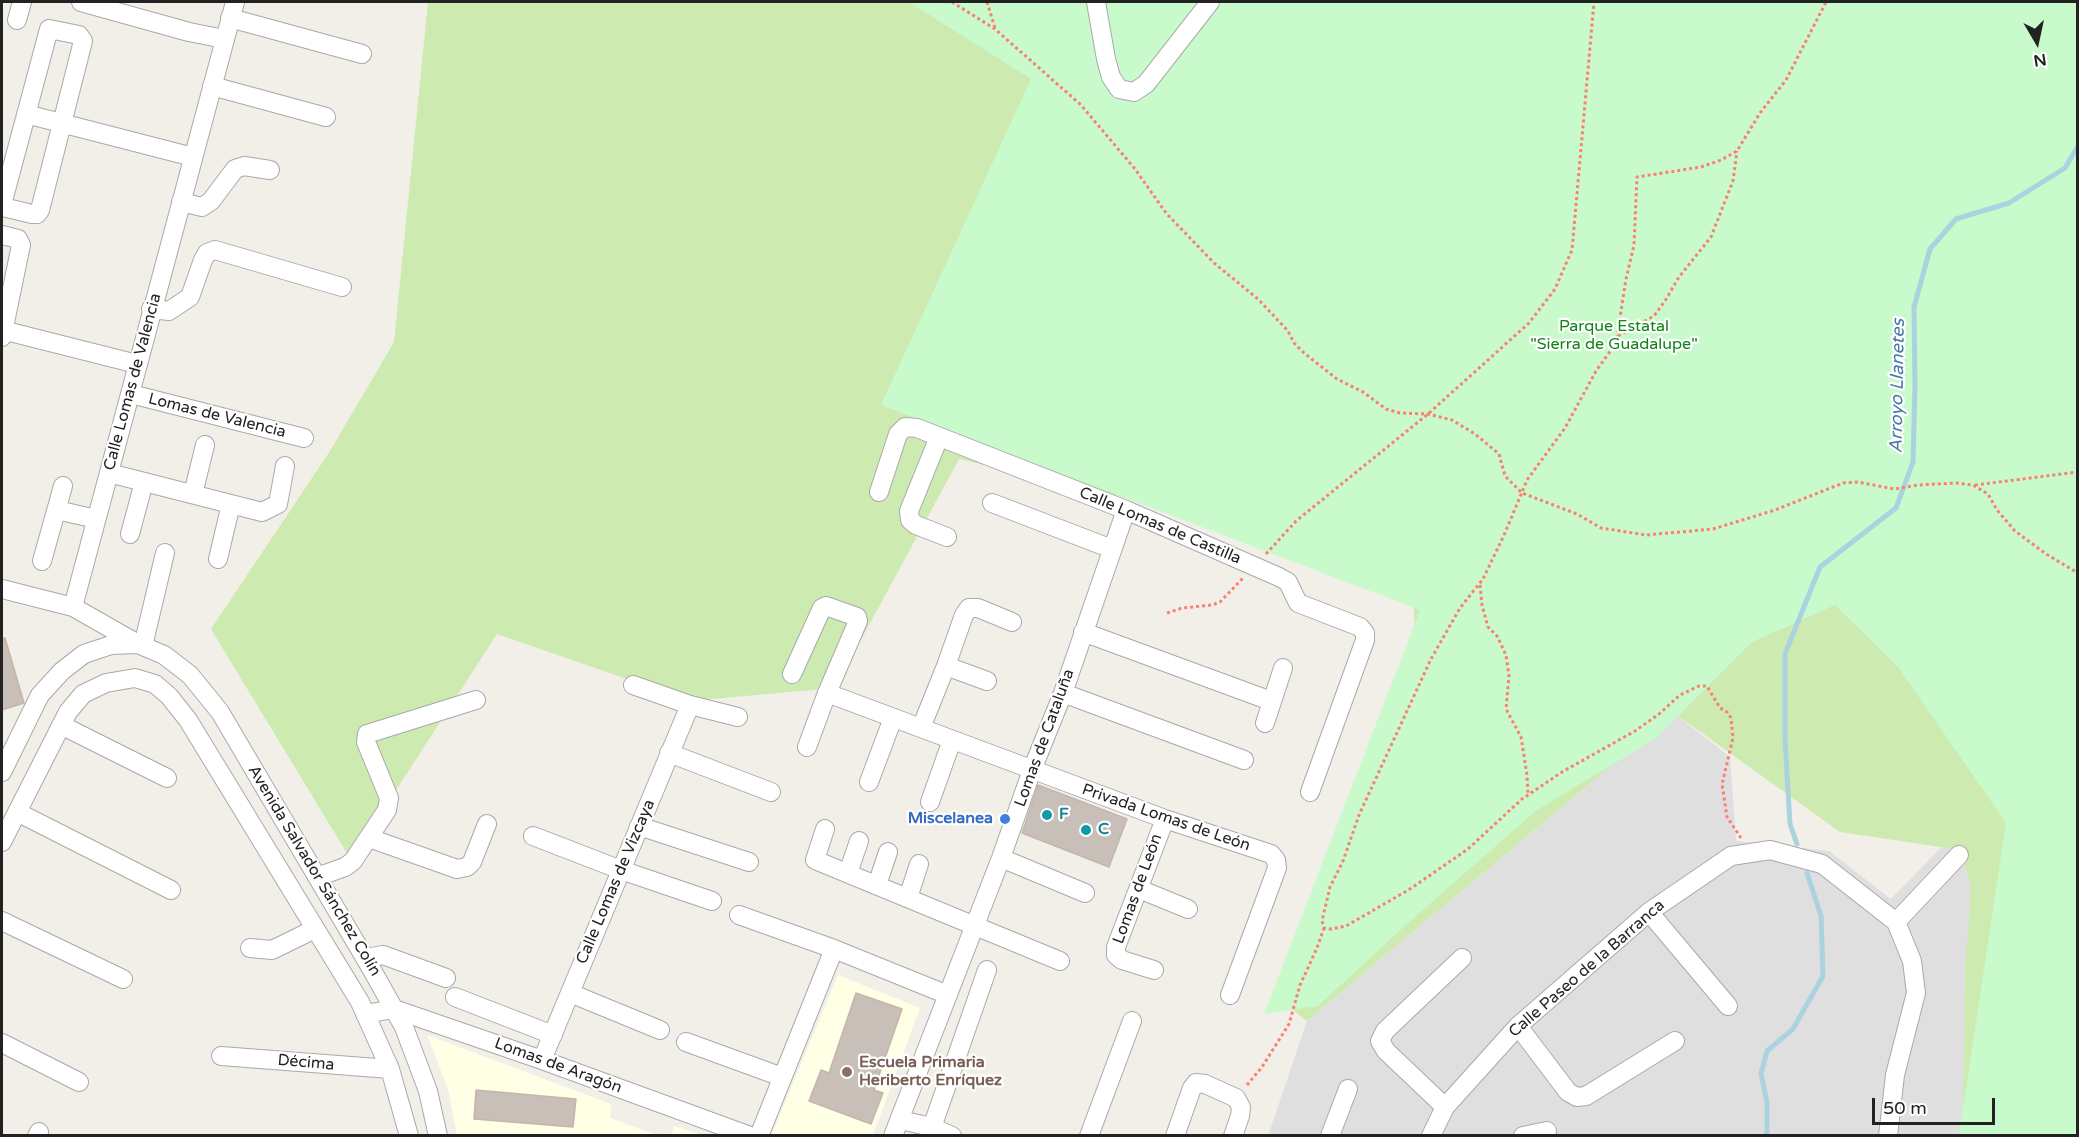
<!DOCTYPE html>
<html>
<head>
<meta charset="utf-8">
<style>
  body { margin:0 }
  #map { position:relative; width:2079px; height:1137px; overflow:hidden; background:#f2efe9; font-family:"Varela Round",sans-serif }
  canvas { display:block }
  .frame { position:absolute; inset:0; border:3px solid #222; pointer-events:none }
  .north { position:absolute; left:2007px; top:12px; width:60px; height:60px; -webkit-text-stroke:4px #fff; paint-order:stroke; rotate:171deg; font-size:16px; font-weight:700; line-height:24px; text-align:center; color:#222 }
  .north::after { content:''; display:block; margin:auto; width:21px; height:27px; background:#222; clip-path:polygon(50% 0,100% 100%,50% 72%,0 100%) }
  .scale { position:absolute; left:1872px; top:1098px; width:123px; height:27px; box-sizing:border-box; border:3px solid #222; border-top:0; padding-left:8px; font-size:18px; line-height:21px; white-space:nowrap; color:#222; -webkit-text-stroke:4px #fff; paint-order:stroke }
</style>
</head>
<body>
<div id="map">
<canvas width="2079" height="1137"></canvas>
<div class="frame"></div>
<div class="north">N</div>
<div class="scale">50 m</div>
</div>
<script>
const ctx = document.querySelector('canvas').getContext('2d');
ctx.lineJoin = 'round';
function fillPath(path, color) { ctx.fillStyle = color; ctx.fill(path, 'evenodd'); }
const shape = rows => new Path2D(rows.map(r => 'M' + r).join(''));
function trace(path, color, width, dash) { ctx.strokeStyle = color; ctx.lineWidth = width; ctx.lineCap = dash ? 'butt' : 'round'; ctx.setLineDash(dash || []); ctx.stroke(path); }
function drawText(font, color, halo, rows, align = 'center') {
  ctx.font = font + ' "Varela Round",sans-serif'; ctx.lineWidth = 4.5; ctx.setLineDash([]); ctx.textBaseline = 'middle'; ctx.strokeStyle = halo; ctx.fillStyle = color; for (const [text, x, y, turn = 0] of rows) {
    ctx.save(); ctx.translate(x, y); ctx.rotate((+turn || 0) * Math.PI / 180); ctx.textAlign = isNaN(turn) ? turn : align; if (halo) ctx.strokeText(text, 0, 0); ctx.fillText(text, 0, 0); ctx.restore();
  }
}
fillPath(shape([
  [1674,713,1730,757,1736,841,1829,851,1891,899,1960,828,2005,895,1971,1135,1268,1136,1307,1021]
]), '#e0dfdf');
fillPath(shape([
  [838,975,920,1008,873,1135,771,1136],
  [427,1035,611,1104,610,1118,656,1135,457,1135,448,1089],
  [675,1126,700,1135,671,1135]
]), '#ffffe5');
fillPath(shape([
  [428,2,2077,2,2077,1135,1963,1135,1965,971,1971,889,1961,850,1840,832,1674,713,1307,1021,1274,995,1415,637,1413,591,1262,529,959,459,835,688,690,701,497,634,351,860,211,629,330,451,394,342]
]), '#cdebb0');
fillPath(shape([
  [909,2,2077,2,2077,1135,1959,1135,2006,823,1898,667,1835,605,1752,642,1655,739,1537,810,1408,923,1318,1006,1264,1014,1420,610,881,405,1031,79]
]), '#c8facc');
trace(shape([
  [1797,844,1790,824,1785,739,1785,654,1820,567,1896,508,1913,462,1915,386,1914,307,1930,249,1956,219,2009,203,2065,168,2078,146],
  [1765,1136,1767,1133,1767,1102,1761,1074,1767,1051,1793,1029,1823,976,1821,916,1807,873]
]), '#aad3df', 5);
const building = shape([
  [5,638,24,703,2,710,2,639,5,638],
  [1038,785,1127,819,1109,867,1022,833,1038,785],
  [856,993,902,1009,874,1090,883,1093,871,1124,809,1101,821,1070,829,1073,856,993],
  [476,1090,576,1099,573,1127,474,1119,476,1090]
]);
fillPath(building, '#c7bfb8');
trace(building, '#c4b6ab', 1.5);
const minor = shape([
  [81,2,189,32,224,39],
  [1096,2,1106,59,1111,77,1119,89,1134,92,1146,84,1210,2],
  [230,18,362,54],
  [17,20,22,2],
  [49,29,79,35,83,41,40,210,37,214,32,214,7,208,3,205,3,201,49,29],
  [212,86,326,117],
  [26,114,193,157],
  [181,202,202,207,211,201,235,169,244,166,270,170],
  [2,235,18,239,21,245,2,337],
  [151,309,169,311,190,297,203,260,207,253,215,250,342,287],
  [2,330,137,364],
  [131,394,304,438],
  [939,437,909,511,910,520,916,525,947,537],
  [109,473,262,512,278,504,285,466],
  [879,492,898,434,905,427,917,428,1126,510,1279,577,1288,582,1298,603,1360,627,1365,633,1365,640,1310,792],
  [193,494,205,445],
  [992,503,1112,549],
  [57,510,96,519],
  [130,534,144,482],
  [218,559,231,504],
  [42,561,63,486],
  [2,589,73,607,138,644,164,655,190,675,220,712,372,970,404,1027,428,1091,438,1136],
  [73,607,235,2],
  [1083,632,1271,701],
  [143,646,165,553],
  [946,666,987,681],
  [792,674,822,608,826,606,857,617,858,621,827,693,807,747],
  [633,685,690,705,738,717],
  [827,693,1165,819,1271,854,1276,860,1277,868,1230,995],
  [1063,693,1244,760],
  [1265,723,1283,668],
  [61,725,167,778],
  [921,728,946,666,964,615,969,608,978,608,1012,622],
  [669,753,771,792],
  [2,772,40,695,62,671,84,654,111,645,136,644],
  [869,782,893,718],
  [930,802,952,740],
  [17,812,171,890],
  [639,826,749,862],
  [825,829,815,860,1060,961],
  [533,836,621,870,712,901],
  [369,838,457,869,467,867,472,862,487,824],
  [2,842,68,712,83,694,106,683,135,678,155,684,169,696,188,720,360,1002,390,1069,409,1136],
  [1001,858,1085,893],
  [848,873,859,841],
  [317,877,345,867,353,861,387,810,389,798,366,742,367,734,476,700],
  [877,885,888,852],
  [1139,889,1188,909],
  [908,898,919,864],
  [1649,912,1728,1006],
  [739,915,834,949,948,995],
  [2,921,123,979],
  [1896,922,1959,855],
  [250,948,272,950,315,929],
  [365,958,383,955,446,978],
  [1154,970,1122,960,1116,955,1116,947,1165,819],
  [570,993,660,1030],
  [455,997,553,1035],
  [365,1014,394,1009,542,1060,750,1136],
  [1518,1026,1568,1092,1577,1097,1586,1096,1675,1041],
  [686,1042,782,1077],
  [2,1043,79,1082],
  [221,1056,390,1069],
  [542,1060,690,705],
  [1445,1107,1386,1051,1380,1041,1385,1031,1462,958],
  [900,1120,932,1127,952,1136],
  [37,1136,39,1132],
  [759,1136,834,949],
  [893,1136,1001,858,1032,770,1063,693,1126,510],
  [929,1136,987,970],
  [1089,1136,1132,1021],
  [1175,1136,1192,1088,1196,1083,1205,1084,1236,1098,1241,1107,1240,1116,1233,1136],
  [1330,1136,1348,1089],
  [1431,1136,1445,1107,1518,1026,1649,912,1731,856,1770,850,1822,864,1896,922,1912,961,1916,993,1895,1075,1888,1136],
  [1523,1136,1547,1131]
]);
trace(minor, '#a9a9a9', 20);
trace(shape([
  [952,2,995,29,1081,105,1135,169,1166,213,1214,263,1258,299,1288,331,1294,343,1304,353,1337,379,1363,392,1386,409,1400,413,1428,414,1452,420,1475,434,1499,454,1505,476,1522,493,1577,514,1601,528,1646,535,1713,529,1775,510,1843,483,1858,482,1894,489,1918,485,1956,483,1973,485,1988,494,1997,510,2015,531,2046,554,2078,573],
  [987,2,995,28],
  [1618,336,1654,316,1665,301,1679,277,1711,237,1733,181,1737,151],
  [1975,485,2078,472],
  [1266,554,1296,521,1428,414,1529,323,1555,289,1572,250,1594,2],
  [1480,585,1482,605,1488,627,1497,636,1506,655,1509,676,1506,709,1521,737,1527,775,1528,794],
  [1167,613,1182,608,1212,605,1220,602,1243,578],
  [1741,838,1727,817,1722,784,1733,738,1731,718,1727,712,1720,708,1707,686,1699,686,1680,695,1659,714,1635,731,1562,772,1522,799,1468,849,1410,889,1346,926,1331,929,1324,928,1322,921,1330,887,1343,861,1359,815,1431,659,1460,608,1483,579,1505,533,1527,480,1565,428,1596,371,1616,343,1626,279,1634,245,1637,177,1701,167,1721,160,1737,151,1760,113,1786,80,1826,2],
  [1247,1085,1262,1067,1289,1024,1300,985,1317,948,1324,928]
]), '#fa8072', 3, [3, 3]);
trace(minor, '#fff', 18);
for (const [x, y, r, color] of [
  [1047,815,6,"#0f9aa8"],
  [1005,819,6,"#3f7fe0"],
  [1086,830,6,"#0f9aa8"],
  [847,1072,6,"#8d6e63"]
]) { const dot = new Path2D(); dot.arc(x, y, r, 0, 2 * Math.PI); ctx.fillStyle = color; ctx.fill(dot); trace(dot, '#fff', 2); }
drawText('16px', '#0c8416', '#fff', [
  ["Parque Estatal",1614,327],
  ["\"Sierra de Guadalupe\"",1614,345]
]);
drawText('16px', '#222', '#fff', [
  ["Calle Lomas de Valencia",133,382,-75],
  ["Lomas de Valencia",217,416,14],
  ["Calle Lomas de Castilla",1160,526,23],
  ["Lomas de Cataluña",1045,738,-70],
  ["Privada Lomas de León",1166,818,19],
  ["Avenida Salvador Sánchez Colín",314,871,59],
  ["Calle Lomas de Vizcaya",616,882,-67],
  ["Lomas de León",1138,889,-70],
  ["Calle Paseo de la Barranca",1587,969,-41],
  ["Décima",306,1063,5],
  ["Lomas de Aragón",558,1066,20]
]);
drawText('bold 16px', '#0d838f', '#fff', [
  ["F",1059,815],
  ["C",1098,830]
], 'left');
drawText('bold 16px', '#366cbe', '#fff', [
  ["Miscelanea",993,819]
], 'right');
drawText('bold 16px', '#785e54', '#fff', [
  ["Escuela Primaria",859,1063],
  ["Heriberto Enríquez",859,1081]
], 'left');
drawText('italic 18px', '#4a7aab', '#fff', [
  ["Arroyo Llanetes",1898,386,-89]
]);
</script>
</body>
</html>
